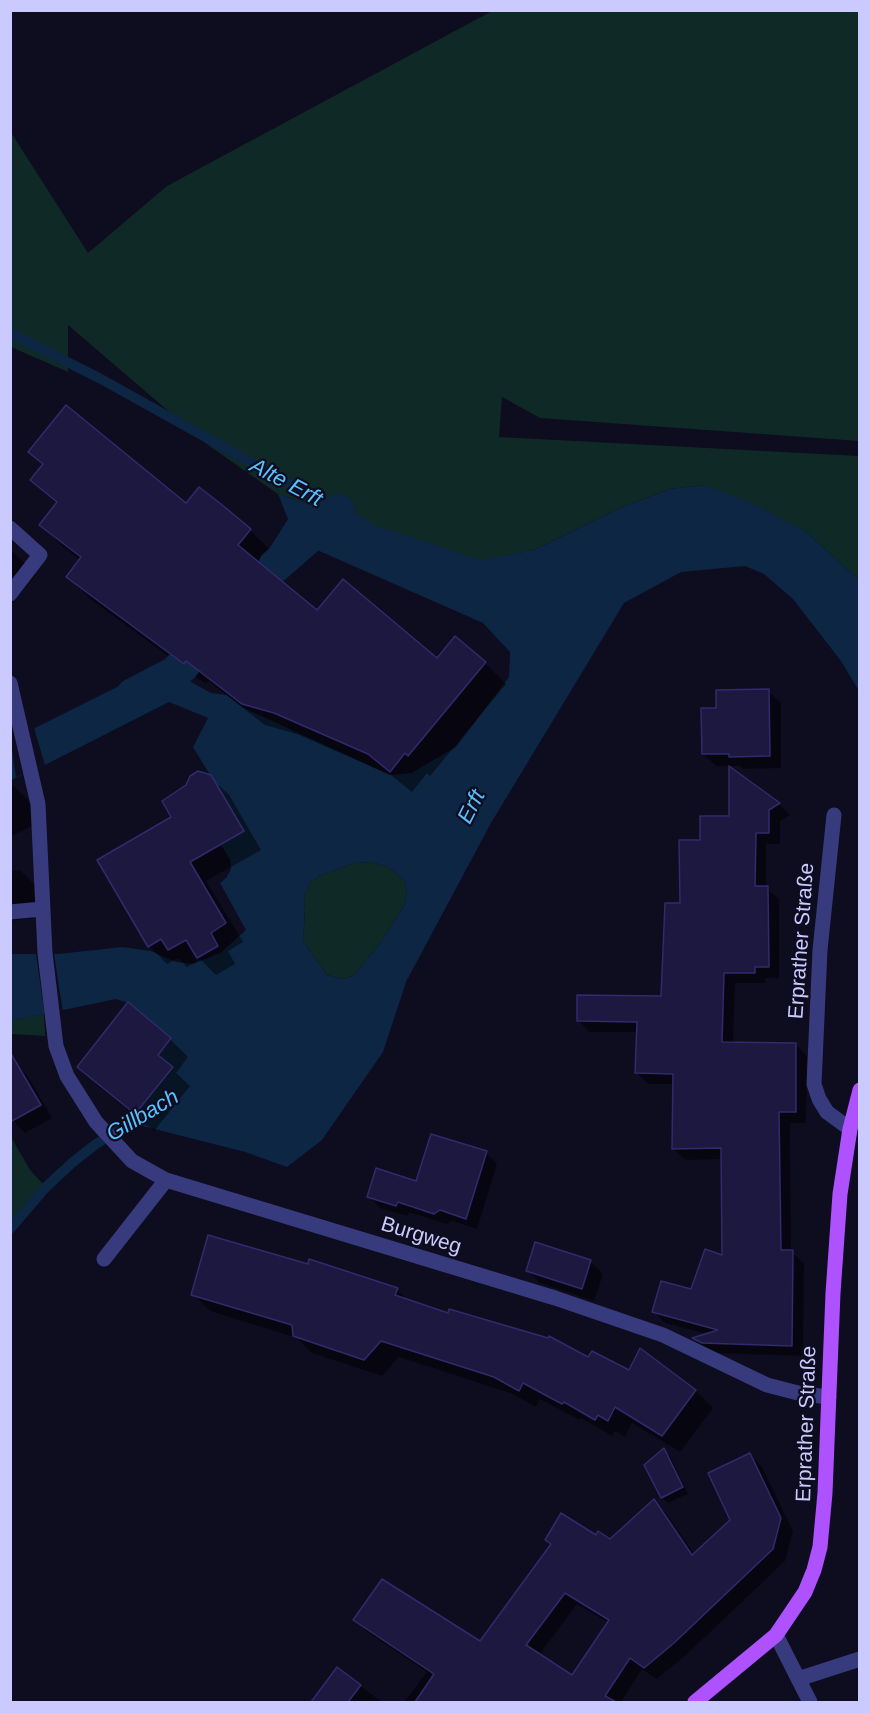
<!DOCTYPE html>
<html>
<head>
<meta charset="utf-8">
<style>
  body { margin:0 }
  #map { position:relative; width:870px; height:1713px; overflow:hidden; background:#0e0c1f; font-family:Arial,sans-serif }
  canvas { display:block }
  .frame { position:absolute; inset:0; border:12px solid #cbcaff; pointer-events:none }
</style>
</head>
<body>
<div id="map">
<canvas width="870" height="1713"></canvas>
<div class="frame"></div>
</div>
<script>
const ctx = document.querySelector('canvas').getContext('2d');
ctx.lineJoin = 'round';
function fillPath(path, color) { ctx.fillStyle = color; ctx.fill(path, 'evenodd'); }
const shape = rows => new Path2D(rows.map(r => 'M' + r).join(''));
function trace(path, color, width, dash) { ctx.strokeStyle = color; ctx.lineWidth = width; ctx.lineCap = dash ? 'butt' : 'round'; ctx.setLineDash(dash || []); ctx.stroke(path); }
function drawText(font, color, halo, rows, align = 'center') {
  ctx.font = font + ' Arial,sans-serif'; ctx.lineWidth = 4.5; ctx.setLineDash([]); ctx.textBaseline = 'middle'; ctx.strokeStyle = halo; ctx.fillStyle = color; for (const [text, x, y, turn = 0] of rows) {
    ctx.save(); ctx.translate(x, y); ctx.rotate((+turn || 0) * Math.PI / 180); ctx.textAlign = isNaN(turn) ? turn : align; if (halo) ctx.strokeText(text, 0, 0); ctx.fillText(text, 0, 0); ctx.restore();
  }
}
fillPath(shape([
  [492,11,859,11,859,441,540,418,502,397,499,437,859,456,859,580,806,532,703,485,670,489,620,508,534,550,481,561,278,494,208,445,68,325,68,372,11,347,10,131,88,253,167,186],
  [370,862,387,866,404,880,407,892,404,906,379,945,353,976,342,979,327,975,303,941,305,910,304,897,310,883,319,876,355,863],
  [44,1014,45,1036,11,1034,10,1021],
  [11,1137,30,1170,43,1184,11,1221]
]), '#0f2926');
fillPath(shape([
  [703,485,748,501,806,532,859,580,859,691,841,661,793,599,764,574,745,566,681,572,624,603,491,823,406,982,383,1052,322,1140,287,1167,245,1152,131,1123,135,1114,173,1067,158,1055,171,1038,128,1003,116,999,11,1021,10,954,58,954,122,947,151,951,176,962,193,964,220,953,246,930,220,883,226,878,231,869,230,860,221,845,244,831,193,747,208,718,169,702,45,765,11,780,11,740,161,665,211,693,227,695,244,708,390,775,411,773,456,747,509,677,510,652,483,623,317,550,285,574,275,566,264,557,288,519,278,494,481,560,534,550,620,508,670,489],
  [370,862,387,866,404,880,407,892,404,906,379,945,353,976,342,979,327,975,303,941,305,910,304,897,310,883,319,876,355,863]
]), '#0c2643');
fillPath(shape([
  [33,725,45,765,16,777,10,736],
  [36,954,54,954,63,1013,45,1017]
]), '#0e0c1f');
fillPath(shape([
  [30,452,186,505,250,530,271,551,260,566,317,613,438,660,485,663,506,684,430,776,427,773,412,792,391,775,297,734,265,725,208,681,206,684,89,598,68,576,80,560,62,546,41,525,57,504,32,480,44,465],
  [10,549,36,574,10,606],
  [768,691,781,703,781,768,743,769,740,766,716,766,703,754],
  [730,769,779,804,790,815,780,821,780,844,766,844,766,888,779,899,779,978,765,978,766,983,735,983,733,1043,796,1045,807,1056,806,1123,790,1123,791,1252,804,1263,803,1356,714,1353,705,1349,694,1339,708,1334,665,1323,654,1311,692,1291,723,1257,722,1159,685,1160,674,1149,675,1084,648,1084,637,1073,638,1032,590,1032,578,1020,663,997,682,905,701,842,731,817],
  [210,777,229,795,261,850,206,881,243,942,228,951,235,964,216,975,200,959,187,967,178,958,167,964,149,946,173,818],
  [10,783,28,800,38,823,10,837],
  [20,870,38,888,41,917,10,921,10,871],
  [170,1039,188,1057,176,1073,190,1086,154,1131,97,1085,79,1067],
  [15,1063,27,1075,52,1118,25,1133,10,1117],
  [486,1153,497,1164,477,1229,452,1221,446,1224,409,1212,407,1216,380,1208,369,1196,417,1183],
  [590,1261,603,1274,594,1301,540,1283,528,1271],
  [397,1289,408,1301,629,1373,641,1350,696,1391,713,1408,680,1452,632,1423,625,1437,615,1431,612,1436,581,1418,580,1420,540,1399,536,1407,513,1394,399,1357,382,1376,312,1353,297,1338,210,1311,193,1294],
  [664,1450,670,1456,688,1494,668,1503,662,1497],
  [750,1455,762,1467,793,1531,785,1561,686,1655,657,1679,642,1669,621,1702,404,1702,427,1672,367,1632,355,1620,480,1643,552,1545,546,1540,596,1537,610,1540,654,1501,666,1513,695,1555,732,1520],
  [577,1604,609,1623,573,1677,539,1655],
  [337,1669,382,1702,313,1702]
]), '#0007');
trace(shape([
  [10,333,101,379,320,501,366,525],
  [10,1229,46,1187,73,1162,96,1144,141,1117]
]), '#0c2643', 10);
trace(shape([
  [275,566,338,511],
  [133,695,175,673,184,664]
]), '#0c2643', 34);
const building = shape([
  [66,405,186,503,199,487,221,504,251,529,238,545,317,610,343,579,437,658,455,636,486,662,408,756,405,753,390,772,368,754,274,713,242,704,186,661,184,664,66,577,81,557,39,525,57,502,30,480,43,464,28,452,66,405],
  [769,689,770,756,729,757,729,754,702,754,701,708,716,708,716,690,769,689],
  [729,766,780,803,769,810,769,833,756,833,755,886,768,886,769,967,755,967,755,973,724,973,722,1042,796,1043,796,1112,779,1112,781,1250,793,1250,792,1346,702,1343,692,1338,718,1330,652,1312,661,1281,691,1289,705,1249,722,1255,721,1148,672,1149,673,1074,635,1073,637,1022,577,1021,577,995,661,996,665,903,680,903,679,840,700,840,700,816,729,816,729,766],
  [198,771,211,775,244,831,190,862,226,923,211,933,218,946,197,958,186,940,168,950,161,939,148,947,97,860,171,817,162,801,186,785,190,776,198,771],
  [128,1002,171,1038,158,1055,173,1067,135,1114,77,1067,128,1002],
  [10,1052,41,1105,10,1122,10,1052],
  [431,1134,487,1151,466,1219,440,1210,434,1214,398,1202,396,1206,367,1197,376,1168,416,1181,431,1134],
  [208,1235,308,1264,309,1259,398,1288,395,1295,448,1313,449,1309,548,1338,549,1336,588,1357,592,1351,629,1370,640,1348,696,1390,662,1436,615,1407,608,1421,598,1415,595,1420,564,1402,562,1404,523,1383,519,1391,494,1377,381,1341,364,1360,293,1336,292,1325,191,1295,208,1235],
  [535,1242,591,1260,582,1289,526,1271,535,1242],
  [664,1448,683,1487,661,1498,644,1465,664,1448],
  [750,1453,781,1518,773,1549,674,1643,644,1668,630,1658,605,1696,616,1702,415,1702,434,1674,353,1620,382,1579,480,1641,551,1544,545,1540,561,1513,596,1535,598,1531,610,1539,654,1499,692,1555,730,1520,708,1473,750,1453],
  [565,1593,609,1620,572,1675,526,1645,565,1593],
  [337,1667,361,1685,348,1702,311,1702,337,1667]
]);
fillPath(building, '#1d1840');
trace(building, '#312a6c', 1.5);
trace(shape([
  [10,528,40,555,10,594],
  [10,683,38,804,45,953,56,1046,67,1076,96,1122,132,1161,166,1180,555,1298,663,1335,767,1385,802,1394,829,1397],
  [834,815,820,950,814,1084,819,1099,827,1112,850,1129],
  [10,912,42,909],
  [104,1259,166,1180],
  [776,1635,810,1702],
  [798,1679,860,1659]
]), '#373b7e', 15);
trace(shape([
  [695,1702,776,1635,805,1592,814,1570,820,1547,825,1493,833,1293,840,1194,850,1129,860,1090]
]), '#ae51ff', 15);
drawText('21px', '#cbcaff', '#0e0c1f', [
  ["Erprather Straße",802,941,-86],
  ["Burgweg",421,1236,17],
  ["Erprather Straße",807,1424,-88]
]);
drawText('italic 22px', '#58c1ff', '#0e0c1f', [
  ["Alte Erft",286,483,28],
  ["Erft",472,807,-63],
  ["Gillbach",143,1116,-31]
]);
</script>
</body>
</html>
